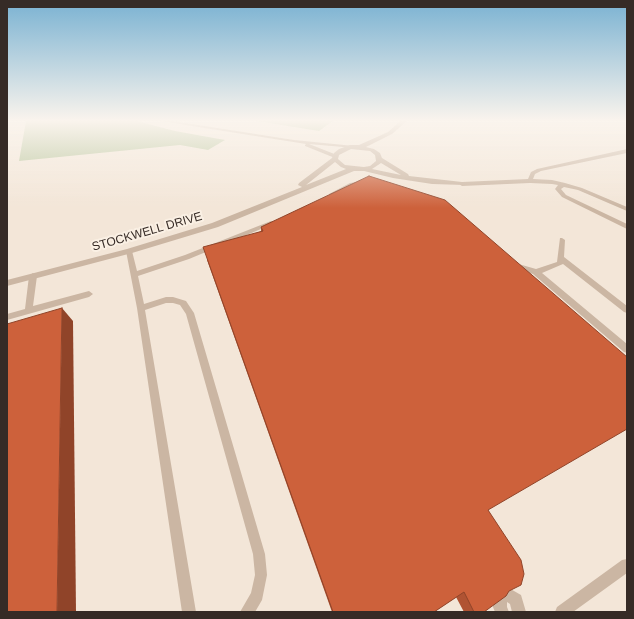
<!DOCTYPE html>
<html>
<head>
<meta charset="utf-8">
<style>
  body { margin:0 }
  #map { position:relative; width:634px; height:619px; overflow:hidden; background:#f3e6d8; font-family:Helvetica,sans-serif }
  canvas { display:block }
  .frame { position:absolute; inset:0; border:8px solid #362b26; pointer-events:none }
</style>
</head>
<body>
<div id="map">
<canvas width="634" height="619"></canvas>
<div class="frame"></div>
</div>
<script>
const ctx = document.querySelector('canvas').getContext('2d');
ctx.lineJoin = 'round';
function fillPath(path, color) { ctx.fillStyle = color; ctx.fill(path, 'evenodd'); }
const shape = rows => new Path2D(rows.map(r => 'M' + r).join(''));
function trace(path, color, width, dash) { ctx.strokeStyle = color; ctx.lineWidth = width; ctx.lineCap = dash ? 'butt' : 'round'; ctx.setLineDash(dash || []); ctx.stroke(path); }
function drawText(font, color, halo, rows, align = 'center') {
  ctx.font = font + ' Helvetica,sans-serif'; ctx.lineWidth = 4; ctx.setLineDash([]); ctx.textBaseline = 'middle'; ctx.strokeStyle = halo; ctx.fillStyle = color; for (const [text, x, y, turn = 0] of rows) {
    ctx.save(); ctx.translate(x, y); ctx.rotate((+turn || 0) * Math.PI / 180); ctx.textAlign = isNaN(turn) ? turn : align; if (halo) ctx.strokeText(text, 0, 0); ctx.fillText(text, 0, 0); ctx.restore();
  }
}
fillPath(shape([
  [26,121,137,121,175,131,225,140,208,150,180,145,19,161],
  [256,121,333,121,319,131]
]), '#b3c297');
fillPath(shape([
  [160,121,173,121,294,140,354,146,356,147,354,148,309,144,337,155,337,157,335,158,305,146,305,145,306,144,160,121],
  [627,149,627,153,541,171,535,174,533,179,552,180,565,183,582,188,627,207,627,211,578,190,564,187,561,189,566,195,627,224,627,229,562,197,555,189,558,185,552,184,530,183,462,186,459,184,462,182,528,179,531,172,537,169,627,149],
  [364,181,367,183,366,184,353,186,334,195,329,194,350,183,364,181],
  [271,221,273,222,273,224,189,259,138,276,144,304,166,297,173,297,186,301,194,313,265,554,267,575,262,600,255,612,240,612,251,593,255,575,253,554,186,314,180,305,173,303,166,303,145,310,196,612,182,612,137,308,126,251,129,249,132,251,137,271,185,255,271,221],
  [560,238,562,238,565,240,564,257,627,306,627,313,624,312,563,264,542,273,627,344,627,353,624,352,533,274,512,268,511,266,515,263,536,269,557,262,560,238],
  [33,273,37,276,33,306,89,291,93,294,89,297,7,320,7,314,25,309,29,276,33,273],
  [627,559,627,573,573,612,555,612,557,607,622,560,627,559],
  [507,587,521,595,526,612,512,612,510,604,507,602,507,607,509,612,495,612,493,607,493,600,496,592,507,587]
]), '#cbb6a3');
fillPath(shape([
  [400,121,407,121,392,134,366,147,374,149,380,153,382,158,408,174,409,176,462,182,464,183,464,185,432,184,393,178,364,171,354,171,218,227,132,253,7,286,7,280,127,249,212,223,302,187,298,185,299,183,332,158,334,153,339,149,350,145,359,145,388,132,400,121],
  [351,149,370,151,375,155,376,161,370,166,364,167,345,165,338,159,339,155,351,149],
  [335,162,341,167,346,169,306,185,335,162],
  [381,163,401,175,372,169,381,163]
]), '#cbb6a3');
fillPath(shape([
  [261,227,488,510,509,591,484,612,464,612,456,597,434,612,332,612,207,260,261,231]
]), '#b05333');
fillPath(shape([
  [62,308,73,321,76,612,57,612]
]), '#904429');
const building = shape([
  [369,176,445,200,627,357,627,429,488,510,521,560,524,574,521,585,509,591,506,596,484,612,474,612,464,592,434,612,333,612,203,247,263,231,261,227,369,176],
  [62,308,57,612,7,612,7,324,62,308]
]);
fillPath(building, '#cd613b');
trace(building, '#904429', 1);
const sky = ctx.createLinearGradient(0, 0, 0, 208);
sky.addColorStop(0, '#7ab2d2');
sky.addColorStop(0.58, '#faf4ed');
sky.addColorStop(1, '#faf4ed00');
ctx.fillStyle = sky;
ctx.fillRect(0, 0, 634, 208);
drawText('12px', '#362b26', '#faf0e4', [
  ["STOCKWELL DRIVE",147,232,-16]
]);
</script>
</body>
</html>
